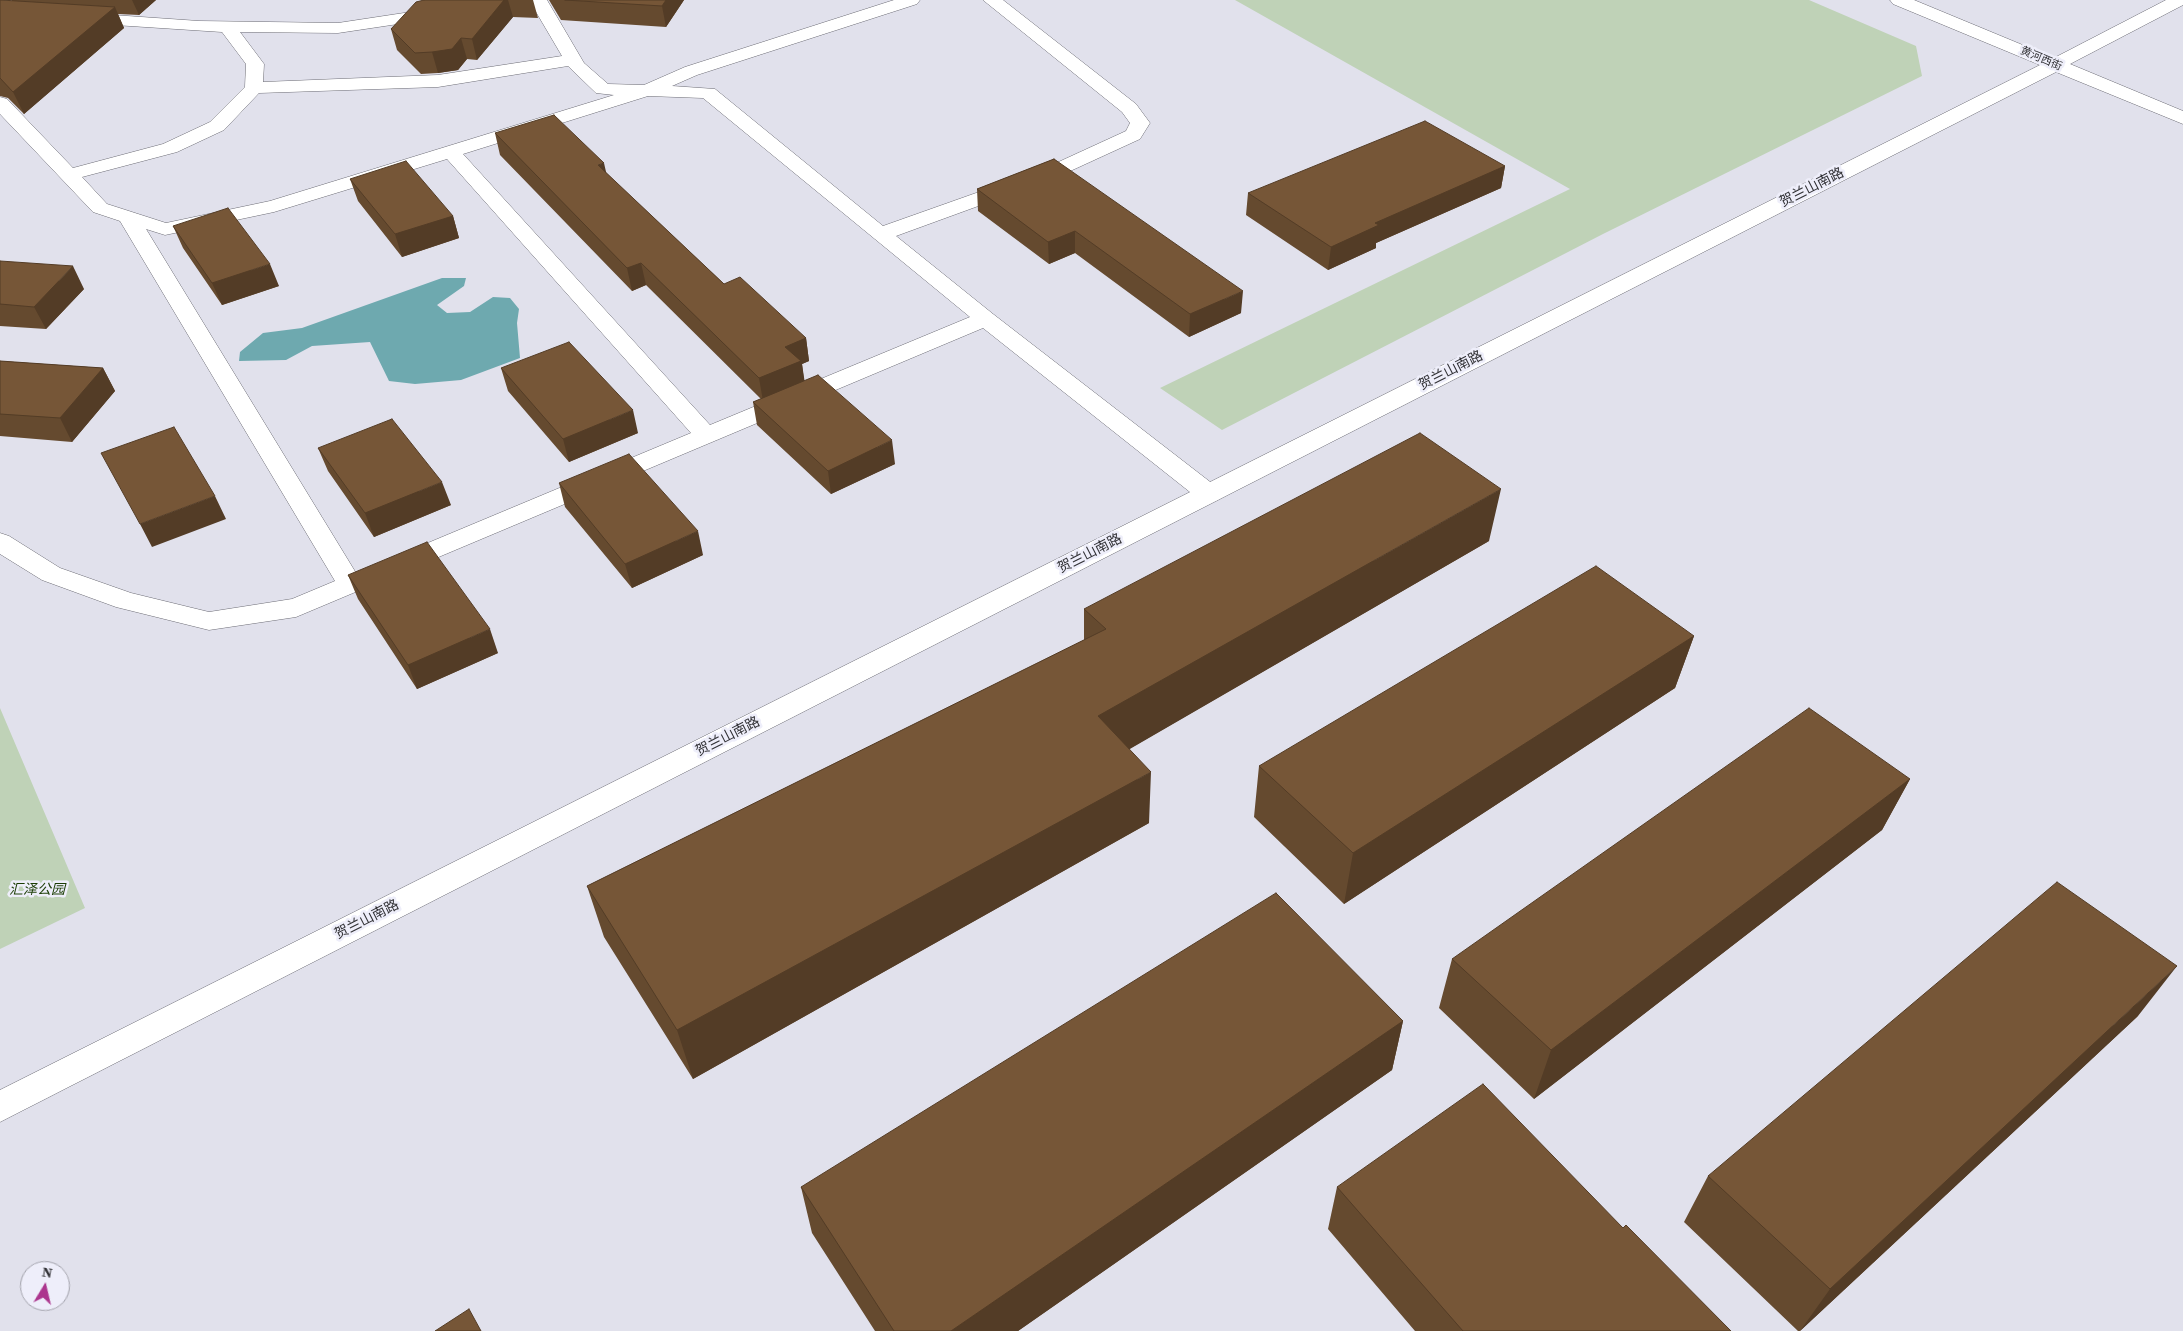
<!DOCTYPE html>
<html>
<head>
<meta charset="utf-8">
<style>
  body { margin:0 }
  #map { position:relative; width:2183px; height:1331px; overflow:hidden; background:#e1e1ec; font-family:"Source Serif 4",serif }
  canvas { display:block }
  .north { position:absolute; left:20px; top:1261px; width:50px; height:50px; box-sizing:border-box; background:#eeeefa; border:1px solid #a2a2ab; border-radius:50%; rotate:9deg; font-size:14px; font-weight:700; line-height:20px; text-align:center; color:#313135 }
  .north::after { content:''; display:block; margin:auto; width:18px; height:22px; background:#ac368e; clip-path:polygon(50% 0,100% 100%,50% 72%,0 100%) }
</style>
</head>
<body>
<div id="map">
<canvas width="2183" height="1331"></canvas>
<div class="north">N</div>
</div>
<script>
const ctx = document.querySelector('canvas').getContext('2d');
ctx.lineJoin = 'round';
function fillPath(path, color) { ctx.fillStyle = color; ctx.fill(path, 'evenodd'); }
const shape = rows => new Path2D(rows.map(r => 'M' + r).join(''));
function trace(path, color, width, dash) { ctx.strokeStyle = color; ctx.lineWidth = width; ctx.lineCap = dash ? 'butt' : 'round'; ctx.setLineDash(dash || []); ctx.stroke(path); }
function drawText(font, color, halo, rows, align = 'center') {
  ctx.font = font + ' "Source Serif 4","Noto Sans SC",serif'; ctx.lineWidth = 5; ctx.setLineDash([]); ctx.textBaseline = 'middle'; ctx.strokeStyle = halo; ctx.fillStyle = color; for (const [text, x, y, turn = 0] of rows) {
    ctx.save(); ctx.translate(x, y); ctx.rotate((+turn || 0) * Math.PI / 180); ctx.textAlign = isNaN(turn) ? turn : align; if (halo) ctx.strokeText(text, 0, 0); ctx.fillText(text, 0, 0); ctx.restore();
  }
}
fillPath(shape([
  [1235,0,1809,0,1916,46,1922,76,1603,234,1222,430,1160,388,1570,189],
  [0,708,85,908,0,949]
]), '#bfd2b7');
fillPath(shape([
  [442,278,466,278,464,286,437,305,447,313,470,312,493,297,510,298,519,309,517,323,520,358,461,380,415,384,389,381,370,342,312,346,286,360,239,361,240,352,263,333,302,328]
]), '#6ea9af');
const minor = shape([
  [467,0,496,0,493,4,438,18,338,33,240,32,264,64,263,82,438,75,562,56,529,0,547,0,584,63,608,84,644,85,685,67,894,0,920,0,917,4,697,75,672,86,715,89,883,226,1041,170,1126,131,1130,123,1122,112,983,0,1003,0,1136,104,1150,123,1140,139,1055,178,896,236,993,314,1218,488,1221,494,1218,500,1209,502,1200,500,983,328,296,617,209,630,116,607,42,580,0,554,0,533,9,536,60,568,131,593,209,612,292,599,335,581,120,221,93,212,0,114,0,97,7,99,73,168,163,144,210,122,245,87,246,64,222,32,84,23,78,22,75,18,78,14,84,13,199,21,338,23,437,8,467,0],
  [568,66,596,93,614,95,270,201,166,223,107,204,82,177,177,152,224,130,259,93,438,87,568,66],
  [648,96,703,98,970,317,710,425,463,154,648,96],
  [447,159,691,433,356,573,146,229,165,235,274,212,447,159]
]);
const tertiary = shape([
  [1890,0,1914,0,2054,58,2166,0,2183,0,2183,5,2070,64,2183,111,2183,124,2056,72,0,1122,0,1090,2040,65,1893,4,1890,0]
]);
trace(minor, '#6c6c75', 1);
trace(tertiary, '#6c6c75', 1);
fillPath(minor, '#fff');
fillPath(tertiary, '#fff');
fillPath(shape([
  [0,0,12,1,12,0,156,0,139,15,118,14,124,28,24,114,8,98,0,96],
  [424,0,533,0,538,18,513,17,477,60,467,59,458,70,438,73,421,74,397,50,391,29],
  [549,0,684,0,666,27,561,20],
  [495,133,607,174,724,284,806,338,809,361,802,364,804,381,895,464,831,494,757,425,753,402,761,399,646,285,632,291,500,155],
  [1054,159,1241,313,1189,337,1075,253,1049,264,978,211,977,189],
  [1505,166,1501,188,1376,243,1376,248,1328,270,1246,215,1248,193],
  [350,179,453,216,459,238,402,257,358,201],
  [173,226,279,286,222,305,183,248],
  [0,261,84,289,46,329,0,326],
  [0,361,103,368,115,391,72,442,0,436],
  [501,368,638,433,569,462,508,391],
  [318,448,451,505,374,537,328,471],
  [559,483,703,555,632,588,565,507],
  [1489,541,1129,749,1149,823,693,1079,604,937,587,886,1084,640,1084,609],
  [348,575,498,653,417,689,358,599],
  [1694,636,1675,688,1344,904,1254,817,1259,766],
  [1910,779,1882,830,1534,1099,1439,1008,1452,959],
  [2138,1016,1800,1331,1798,1331,1684,1222,1708,1176],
  [1403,1021,1392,1070,1018,1331,875,1331,812,1233,801,1187],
  [1337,1187,1623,1228,1731,1331,1415,1331,1328,1229]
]), '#654a2f');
fillPath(shape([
  [132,0,156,0,139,15],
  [504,0,508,0,513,17,477,60,472,39],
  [666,0,684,0,666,27,662,6],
  [115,7,124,28,24,114,13,92],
  [461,38,467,59,458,70,438,73,432,52],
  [604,163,609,185,598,165],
  [1505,166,1501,188,1376,243,1376,248,1328,270,1331,247,1375,223],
  [453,216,459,238,402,257,395,234],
  [1075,231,1075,253,1049,264,1048,242],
  [641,263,646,285,632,291,627,268],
  [270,264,279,286,222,305,212,283],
  [73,266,84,289,46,329,34,307],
  [1243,291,1241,313,1189,337,1190,314],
  [806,338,809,361,802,364,805,384,763,401,759,378,785,347],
  [103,368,115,391,72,442,60,418],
  [633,410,638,433,569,462,563,439],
  [892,440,895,464,831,494,828,471],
  [442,482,451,505,374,537,365,513],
  [1501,489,1489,541,1097,768,1098,716],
  [215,496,226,519,152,547,140,524],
  [698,531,703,555,632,588,625,564],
  [490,629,498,653,417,689,408,665],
  [1694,636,1675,688,1344,904,1353,853],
  [1151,772,1149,823,693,1079,677,1030],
  [1910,779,1882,830,1534,1099,1551,1050],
  [2177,966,2138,1016,1800,1331,1830,1289],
  [1403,1021,1392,1070,1018,1331,951,1331]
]), '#533c26');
const building = shape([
  [0,0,1,0,115,7,13,92,0,78,0,0],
  [424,0,504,0,472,39,461,38,452,49,432,52,415,53,391,29,416,2,424,0],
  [565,0,666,0,662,6,565,0],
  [554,115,604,163,598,165,724,284,740,277,806,338,785,347,801,361,759,378,641,263,627,268,495,133,554,115],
  [1425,121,1505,166,1375,223,1379,225,1331,247,1248,193,1425,121],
  [1054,159,1243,291,1190,314,1075,231,1048,242,977,189,1054,159],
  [406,161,453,216,395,234,350,179,406,161],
  [228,208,270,264,212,283,173,226,228,208],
  [0,261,73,266,34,307,0,304,0,261],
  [569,342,633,410,563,439,501,368,569,342],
  [0,361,103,368,60,418,0,414,0,361],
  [818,375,892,440,828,471,753,402,818,375],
  [392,419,442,482,365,513,318,448,392,419],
  [174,427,215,496,140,524,101,453,174,427],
  [1420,433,1501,489,1098,716,1151,772,677,1030,587,886,1106,629,1084,609,1420,433],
  [629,454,698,531,625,564,559,483,629,454],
  [427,542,490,629,408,665,348,575,427,542],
  [1596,566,1694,636,1353,853,1259,766,1596,566],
  [1809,708,1910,779,1551,1050,1452,959,1809,708],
  [2057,882,2177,966,1830,1289,1708,1176,2057,882],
  [1276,893,1403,1021,951,1331,894,1331,801,1187,1276,893],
  [1483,1084,1623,1228,1626,1225,1731,1331,1463,1331,1337,1187,1483,1084],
  [469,1309,481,1331,435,1331,469,1309]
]);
fillPath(building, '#765637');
trace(building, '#533c26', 1);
drawText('11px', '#313135', '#eeeefa', [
  ["黄河西街",2041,59,23]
]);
drawText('14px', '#313135', '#eeeefa', [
  ["贺兰山南路",1812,188,-27],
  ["贺兰山南路",1451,371,-27],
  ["贺兰山南路",1090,554,-27],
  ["贺兰山南路",728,737,-27],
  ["贺兰山南路",367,920,-27]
]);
drawText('italic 14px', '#1b3d04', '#eeeefa', [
  ["汇泽公园",37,890]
]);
</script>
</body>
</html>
